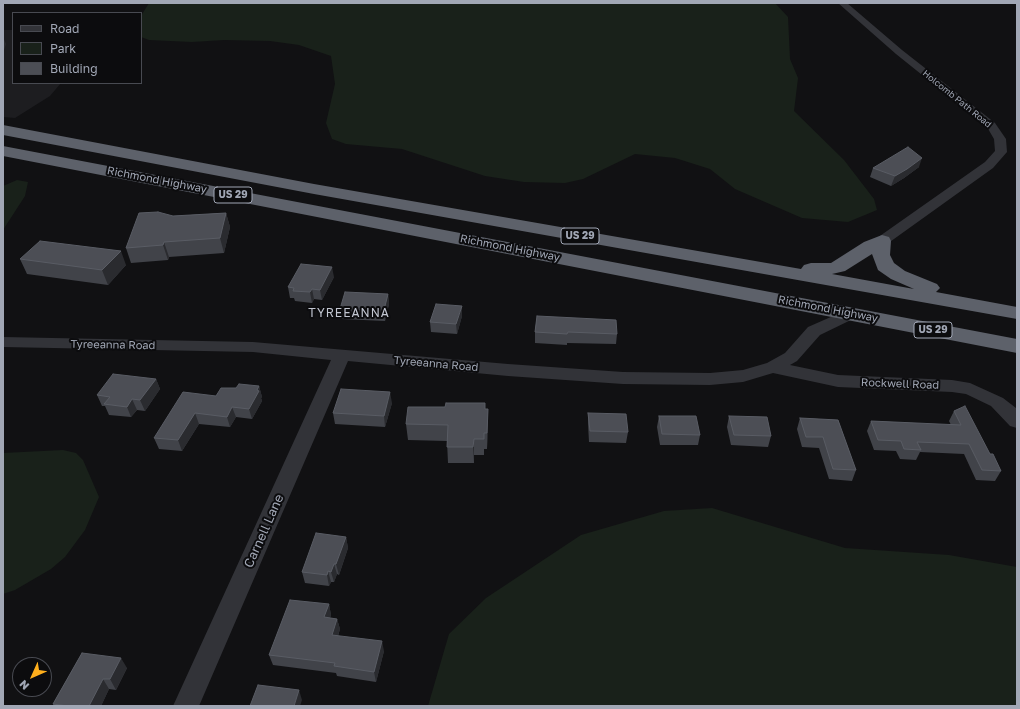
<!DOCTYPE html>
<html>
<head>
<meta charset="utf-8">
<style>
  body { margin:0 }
  #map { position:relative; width:1020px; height:709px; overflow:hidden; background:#111113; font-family:"Golos Text",sans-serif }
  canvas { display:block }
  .frame { position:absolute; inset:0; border:4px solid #a1a7b5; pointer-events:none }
  .legend { position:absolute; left:12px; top:12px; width:130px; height:72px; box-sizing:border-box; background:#0c0c0e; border:1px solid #484a51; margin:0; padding:5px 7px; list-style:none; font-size:12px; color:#a1a7b5 }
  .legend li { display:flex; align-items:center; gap:8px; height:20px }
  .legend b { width:20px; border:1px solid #484a51 }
  .north { position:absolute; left:12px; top:657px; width:40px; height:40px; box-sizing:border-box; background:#0c0c0e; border:1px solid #484a51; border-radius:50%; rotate:225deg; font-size:11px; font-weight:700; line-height:16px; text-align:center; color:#a1a7b5 }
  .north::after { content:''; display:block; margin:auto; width:14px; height:18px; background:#ffaf1d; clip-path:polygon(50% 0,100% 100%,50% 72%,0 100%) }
</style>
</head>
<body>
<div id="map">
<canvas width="1020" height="709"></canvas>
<div class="frame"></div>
<ul class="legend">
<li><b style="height:5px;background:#323338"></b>Road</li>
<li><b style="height:11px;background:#19211a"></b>Park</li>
<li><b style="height:11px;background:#4c4e55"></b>Building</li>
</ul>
<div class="north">N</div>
</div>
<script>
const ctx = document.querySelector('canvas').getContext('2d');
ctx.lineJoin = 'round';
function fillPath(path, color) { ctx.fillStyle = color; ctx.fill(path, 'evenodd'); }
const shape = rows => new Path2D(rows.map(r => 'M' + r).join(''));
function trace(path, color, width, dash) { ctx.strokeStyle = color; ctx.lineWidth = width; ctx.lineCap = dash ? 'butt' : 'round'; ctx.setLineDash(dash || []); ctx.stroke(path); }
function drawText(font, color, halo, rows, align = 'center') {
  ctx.font = font + ' "Golos Text",sans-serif'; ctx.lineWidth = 4; ctx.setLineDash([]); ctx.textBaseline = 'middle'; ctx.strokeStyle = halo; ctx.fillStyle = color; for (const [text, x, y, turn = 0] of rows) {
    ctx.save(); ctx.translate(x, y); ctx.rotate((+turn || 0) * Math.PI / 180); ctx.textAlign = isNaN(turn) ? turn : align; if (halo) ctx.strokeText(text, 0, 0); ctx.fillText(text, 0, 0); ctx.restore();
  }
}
fillPath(shape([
  [3,30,13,30,13,83,61,83,50,96,15,118,3,117]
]), '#1d1d20');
fillPath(shape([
  [149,3,775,3,788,17,790,59,798,78,794,111,844,160,874,199,877,210,848,222,802,218,735,189,710,169,675,158,635,154,583,179,565,183,524,182,485,176,402,149,346,144,332,139,326,123,335,84,331,56,299,45,270,41,224,40,192,42,149,40,141,37,141,16],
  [17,180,28,182,25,196,3,230,3,186],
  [63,450,76,453,83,460,99,497,85,530,65,557,51,569,15,590,3,594,3,453],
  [712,508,845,548,949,555,1017,567,1017,706,428,706,449,634,486,598,581,535,664,511]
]), '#19211a');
fillPath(shape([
  [838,3,847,3,902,50,995,123,1006,139,1007,152,993,168,887,244,882,245,877,244,875,241,877,238,985,162,995,151,994,139,987,127,896,54,838,3],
  [849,309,855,310,857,314,855,318,820,335,797,361,790,365,838,375,952,380,970,383,1003,398,1016,408,1017,428,1010,426,991,406,966,394,952,392,838,387,773,373,743,382,710,385,623,384,508,376,348,361,199,706,173,706,331,360,253,352,3,347,3,337,253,342,508,364,623,372,710,373,743,370,767,363,785,353,808,327,849,309]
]), '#323338');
fillPath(shape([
  [3,125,314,184,801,269,804,265,811,263,831,263,864,242,882,235,889,237,891,241,890,255,894,263,905,271,937,284,940,288,936,292,1017,307,1017,319,314,194,3,135,3,125],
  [872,254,878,270,891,279,914,289,832,274,845,271,872,254],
  [3,146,1017,339,1017,353,3,156,3,146]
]), '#5d616a');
fillPath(shape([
  [919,167,904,178,891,186,870,177,873,168],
  [226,213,230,227,224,253,169,257,168,260,131,263,126,248,173,216],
  [20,259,126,265,108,285,27,274],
  [334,277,322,300,314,299,312,303,295,301,294,298,290,298,288,287],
  [388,294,389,304,385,321,341,319,340,309],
  [462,316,457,334,431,332,430,322],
  [537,316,617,334,616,344,567,343,567,345,535,343,535,332],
  [156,379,160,389,145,411,137,410,131,417,109,415,105,406,102,406,97,395],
  [259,386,262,397,261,398,262,401,252,419,236,417,230,427,199,424,182,451,159,449,154,438,216,396,236,388],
  [392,403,385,427,335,424,333,413],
  [485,409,488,409,488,425,487,449,484,449,484,455,474,455,474,463,448,463,447,441,408,440,406,424],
  [954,411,990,454,1001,471,995,481,976,480,964,454,920,452,916,460,900,459,896,451,874,450,867,431,871,421,951,425,949,421],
  [588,413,628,432,626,443,589,442,588,424],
  [659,416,700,435,698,445,660,445,657,427],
  [729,416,771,436,768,447,731,445,727,427],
  [800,418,838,420,856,470,852,481,829,479,819,448,802,447,797,429],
  [346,537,348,548,339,575,337,574,334,582,331,582,329,586,305,583,302,572],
  [329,604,331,615,330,618,337,619,340,629,338,636,384,651,376,682,337,676,336,673,273,665,269,655],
  [82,653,127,668,116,690,109,689,101,706,54,706,53,704]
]), '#414349');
fillPath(shape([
  [3,37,6,44,3,53],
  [922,158,919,167,904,178,891,186,895,176],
  [226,213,230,227,224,253,220,238],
  [164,242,169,257,168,260,163,245],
  [121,251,126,265,108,285,102,270],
  [332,267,334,277,322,300,320,290],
  [312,289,314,299,312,303,310,292],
  [388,294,389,304,385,321,384,310],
  [462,306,462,316,457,334,456,324],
  [156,379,160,389,145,411,140,400],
  [259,386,262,397,261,398,262,401,252,419,249,409],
  [390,392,392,403,385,427,384,416],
  [132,399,137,410,131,417,127,407],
  [232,407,236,417,230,427,227,417],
  [488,409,488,425,487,449,487,433],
  [195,413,199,424,182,451,178,440],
  [474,439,474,463,473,447],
  [346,537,348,548,339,575,336,564],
  [334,564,337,574,334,582,331,572],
  [328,571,331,582,329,586,327,575],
  [329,604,331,615,327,628,324,617],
  [337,619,340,629,335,645,332,635],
  [382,641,384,651,376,682,374,672],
  [121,658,127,668,116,690,110,679],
  [103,679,109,689,101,706,89,706],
  [299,690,302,700,300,706,294,706]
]), '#2a2b2f');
const building = shape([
  [908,147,922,158,907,169,895,176,873,168,908,147],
  [158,212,173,216,226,213,220,238,164,242,163,245,126,248,139,213,158,212],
  [40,241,121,251,102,270,20,259,40,241],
  [301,264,332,267,320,290,312,289,310,292,293,291,294,288,288,287,301,264],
  [345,292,388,294,384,310,340,309,345,292],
  [436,304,462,306,456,324,430,322,436,304],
  [537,316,616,320,617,334,568,332,567,334,535,332,537,316],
  [113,374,156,379,140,400,132,399,127,407,104,404,110,397,97,395,113,374],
  [239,384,259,386,257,390,259,391,249,409,232,407,227,417,195,413,178,440,154,438,183,392,216,396,221,388,236,388,239,384],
  [341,389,390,392,384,416,333,413,341,389],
  [446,403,485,403,485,409,488,409,487,433,484,433,484,439,474,439,473,447,447,447,448,425,406,424,408,407,445,407,446,403],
  [965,406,990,454,993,454,1001,471,982,470,969,444,917,442,921,450,904,449,901,441,878,440,871,421,961,425,954,411,965,406],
  [588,413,626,414,628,432,590,431,588,413],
  [659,416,696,416,700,435,662,434,659,416],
  [729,416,767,417,771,436,734,435,729,416],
  [800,418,838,420,856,470,833,469,823,437,806,437,800,418],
  [316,533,346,537,336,564,334,564,331,572,328,571,327,575,302,572,316,533],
  [290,600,329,604,324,617,337,619,332,635,382,641,374,672,334,666,335,663,269,655,290,600],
  [82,653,121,658,110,679,103,679,89,706,68,706,53,704,82,653],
  [258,685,299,690,294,706,250,706,258,685]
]);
fillPath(building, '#4c4e55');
trace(building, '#595c64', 1);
drawText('9px', '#a1a7b5', '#0c0c0e', [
  ["Holcomb Path Road",957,99,39]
]);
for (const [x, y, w] of [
  [233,195,38],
  [580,236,38],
  [933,330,38]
]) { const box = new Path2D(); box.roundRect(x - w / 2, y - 8, w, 16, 3); ctx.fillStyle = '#0c0c0e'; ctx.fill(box); trace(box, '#a1a7b5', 1); }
drawText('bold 10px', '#a1a7b5', null, [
  ["US 29",233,195],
  ["US 29",580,236],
  ["US 29",933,330]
]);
drawText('11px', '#a1a7b5', '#0c0c0e', [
  ["Richmond Highway",157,180,11],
  ["Richmond Highway",510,248,11],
  ["Richmond Highway",828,309,11],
  ["Tyreeanna Road",113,345,1],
  ["Tyreeanna Road",436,364,5],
  ["Rockwell Road",900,384,2]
]);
ctx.letterSpacing = '1px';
drawText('12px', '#c2c6d1', '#0c0c0e', [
  ["TYREEANNA",349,313]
]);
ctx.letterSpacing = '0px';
drawText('13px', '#a1a7b5', '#0c0c0e', [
  ["Carnell Lane",264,531,-66]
]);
</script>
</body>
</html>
